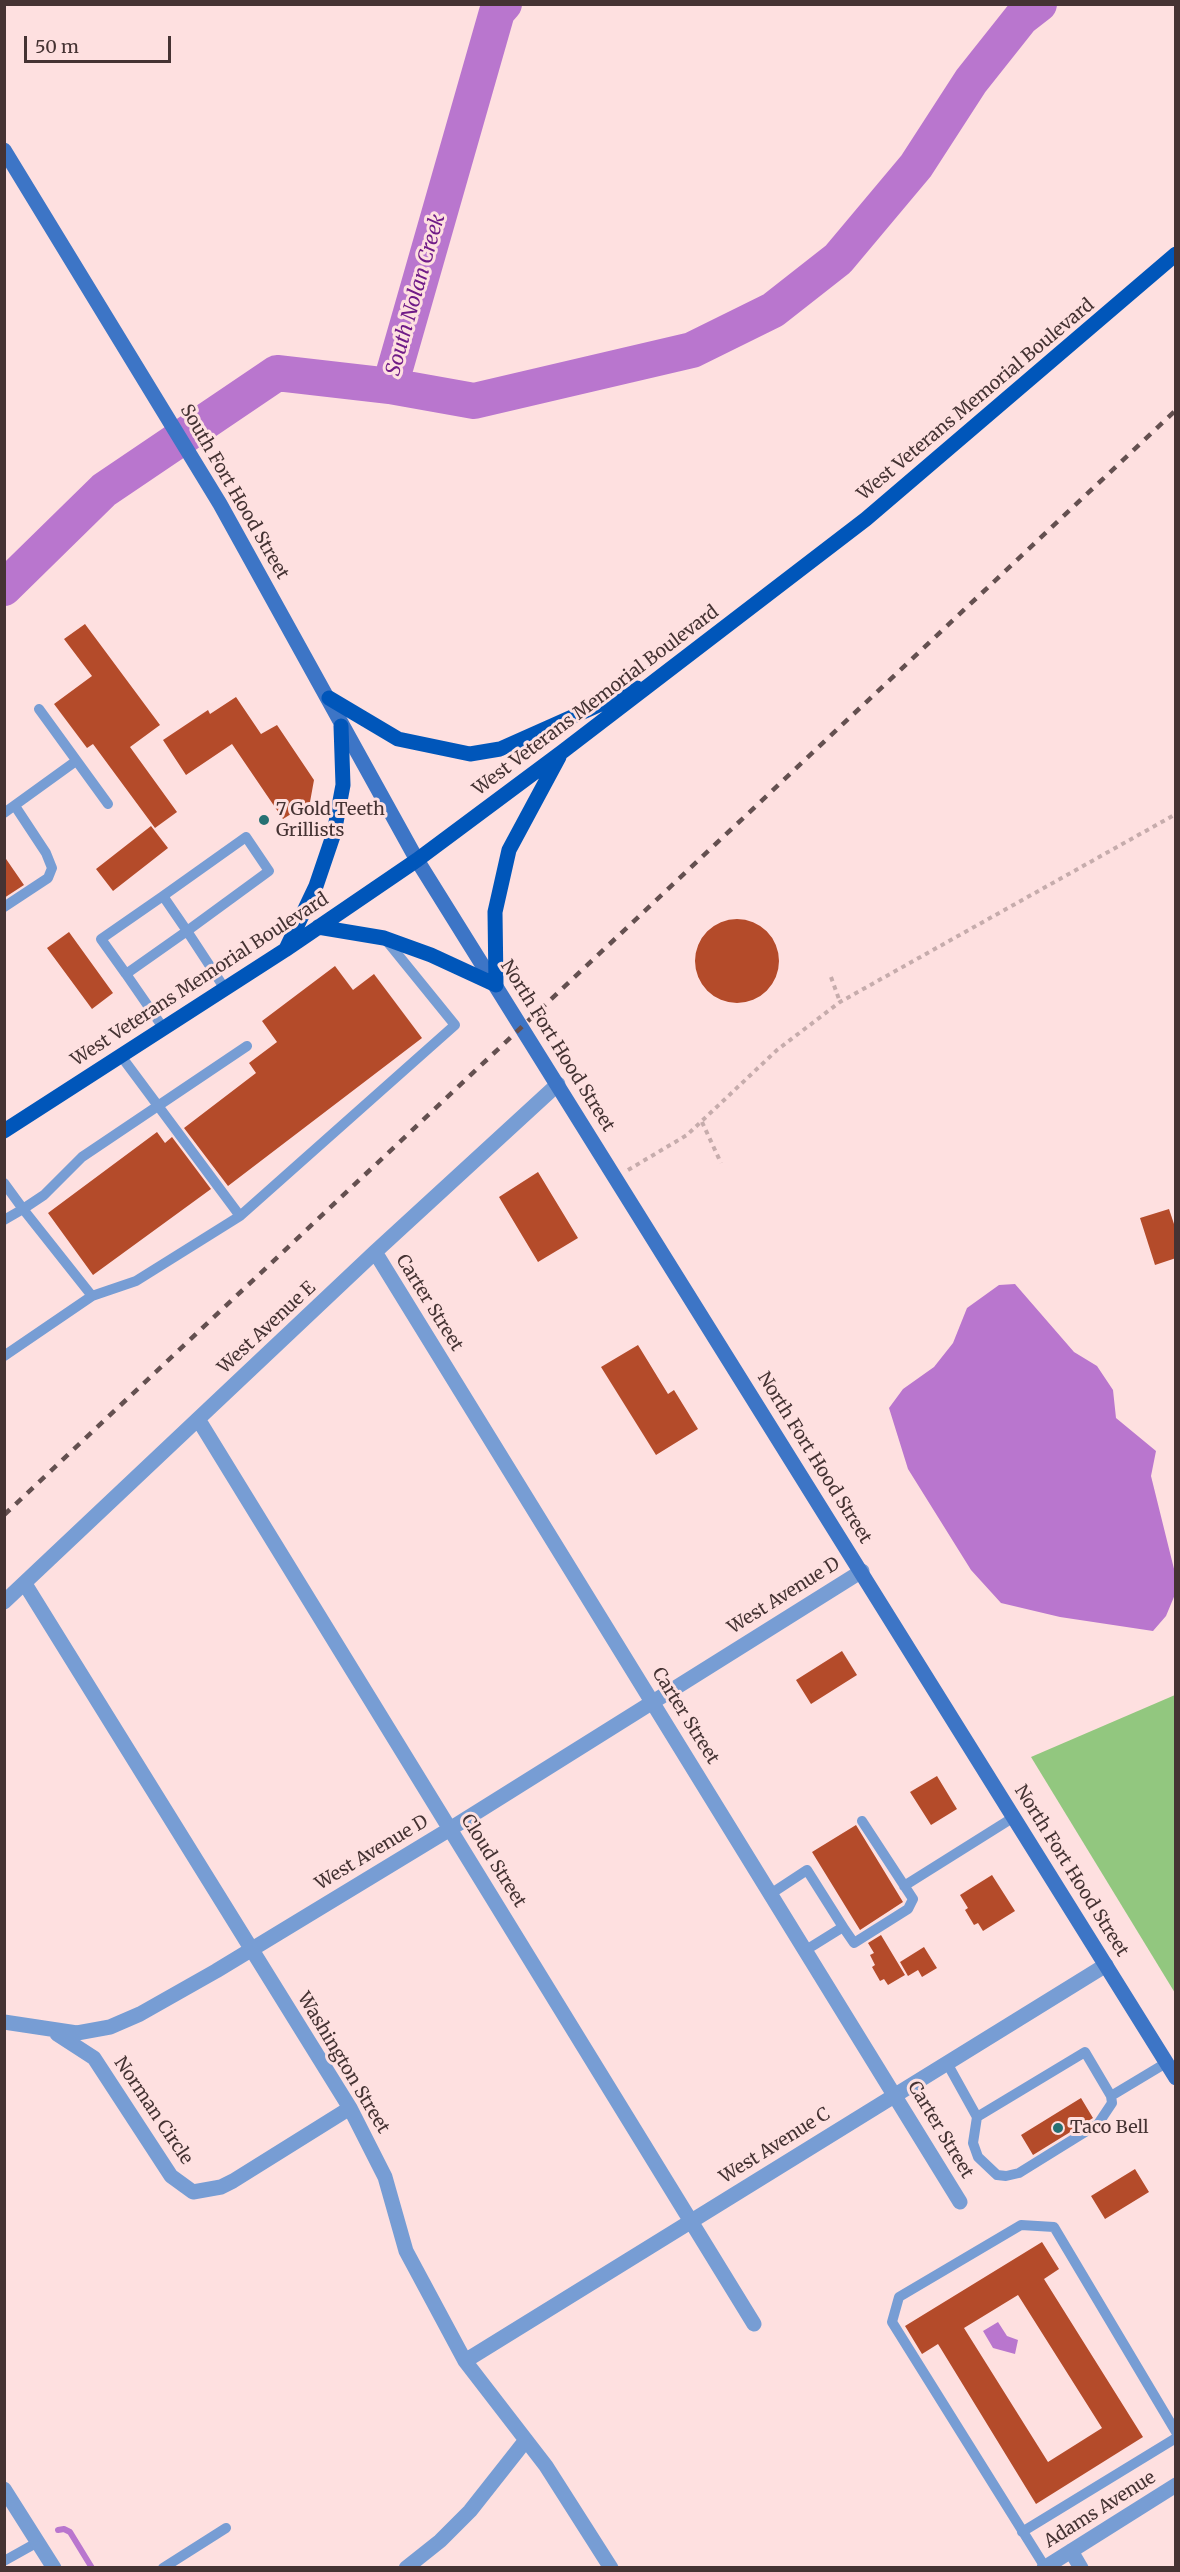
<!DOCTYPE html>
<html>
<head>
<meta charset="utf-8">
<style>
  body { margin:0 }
  #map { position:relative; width:1180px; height:2572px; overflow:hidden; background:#fee0e0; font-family:Merriweather,serif }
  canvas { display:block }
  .frame { position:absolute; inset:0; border:6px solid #453333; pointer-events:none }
  .scale { position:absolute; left:24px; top:36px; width:147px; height:27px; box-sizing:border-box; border:3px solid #453333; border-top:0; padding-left:8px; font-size:18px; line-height:21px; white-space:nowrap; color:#453333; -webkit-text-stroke:4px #fee0e0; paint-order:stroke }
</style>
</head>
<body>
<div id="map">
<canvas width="1180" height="2572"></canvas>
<div class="frame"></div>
<div class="scale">50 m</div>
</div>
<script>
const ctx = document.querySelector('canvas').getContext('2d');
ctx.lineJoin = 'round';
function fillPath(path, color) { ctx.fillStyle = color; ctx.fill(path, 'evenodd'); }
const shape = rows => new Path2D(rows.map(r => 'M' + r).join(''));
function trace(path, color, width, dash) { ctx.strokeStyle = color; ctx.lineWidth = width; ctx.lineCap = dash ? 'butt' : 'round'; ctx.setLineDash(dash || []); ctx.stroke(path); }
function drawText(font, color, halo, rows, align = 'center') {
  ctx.font = font + ' Merriweather,serif'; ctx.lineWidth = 6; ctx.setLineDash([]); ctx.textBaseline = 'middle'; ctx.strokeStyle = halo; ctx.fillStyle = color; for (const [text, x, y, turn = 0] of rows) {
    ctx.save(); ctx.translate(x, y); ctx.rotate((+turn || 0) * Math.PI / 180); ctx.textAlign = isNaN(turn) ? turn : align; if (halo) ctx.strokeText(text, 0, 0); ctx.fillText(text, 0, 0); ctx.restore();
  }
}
fillPath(shape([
  [1175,1695,1175,1993,1031,1757]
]), '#92c77f');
fillPath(shape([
  [1015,1284,1074,1352,1097,1366,1113,1390,1116,1418,1156,1451,1151,1476,1175,1573,1176,1592,1166,1616,1153,1631,1060,1617,1001,1603,971,1570,908,1469,889,1408,903,1389,934,1367,953,1343,967,1308,999,1285],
  [998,2322,1007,2336,1018,2340,1015,2354,993,2348,983,2331]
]), '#b976ce');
trace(shape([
  [58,2530,64,2529,70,2532,92,2568]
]), '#b976ce', 6);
trace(shape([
  [390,386,497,12,504,4],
  [4,588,104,490,277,373,390,386,474,401,692,350,773,310,838,259,916,166,971,81,1021,18,1039,4]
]), '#b976ce', 36);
fillPath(shape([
  [85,624,160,725,130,747,177,812,155,828,93,744,87,748,54,704,92,676,64,639],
  [236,697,261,734,277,725,314,780,310,802,283,819,232,744,186,775,163,740,208,710,210,714],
  [151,826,168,848,113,891,96,869],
  [4,856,24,885,4,898],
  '695 961a42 42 0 1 1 84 0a42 42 0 1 1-84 0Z',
  [69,932,113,993,92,1009,47,948],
  [335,966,353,990,374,974,422,1038,228,1186,184,1128,256,1073,249,1063,277,1042,262,1021],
  [157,1132,165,1143,172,1137,211,1189,93,1275,48,1213],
  [538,1172,578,1238,538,1262,499,1197],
  [1169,1209,1176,1230,1176,1258,1155,1265,1140,1218],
  [638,1345,668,1394,674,1390,698,1429,656,1455,601,1367],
  [842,1651,857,1675,811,1704,796,1680],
  [937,1776,957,1809,931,1825,910,1792],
  [856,1825,903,1902,860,1930,812,1852],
  [992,1875,1015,1911,983,1931,978,1923,974,1925,965,1910,968,1908,960,1895],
  [881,1935,905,1975,888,1985,884,1979,880,1981,872,1967,875,1965,870,1955,874,1953,868,1943],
  [924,1947,937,1968,922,1977,918,1970,908,1976,900,1962],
  [1081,2098,1093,2118,1033,2155,1021,2135],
  [1135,2169,1149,2192,1105,2219,1091,2196],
  [1042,2242,1059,2269,1044,2279,1143,2437,1036,2504,938,2344,922,2354,905,2326],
  [1018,2295,1102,2428,1048,2462,964,2328]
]), '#b44b2a');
trace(shape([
  [831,977,840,1002],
  [702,1122,721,1163],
  [628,1170,687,1135,777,1050,840,1002,1176,814]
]), '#c6acac', 4, [4.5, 4.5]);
trace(shape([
  [39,709,108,804],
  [4,813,76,761],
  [163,896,246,837,269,871,187,931,126,974,101,939,163,896,187,931,225,989],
  [4,907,48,878,52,868,46,853,15,806],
  [126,974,164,1029],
  [121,1056,240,1216,455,1025,386,940],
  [4,1183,23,1209,44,1195,82,1157,247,1046],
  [4,1220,23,1209,92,1296],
  [4,1356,92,1296,136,1281,240,1216],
  [904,1886,1014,1817],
  [772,1893,807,1870,843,1927,806,1950],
  [843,1927,854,1943,908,1909,913,1899,862,1821],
  [947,2063,977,2117,1085,2052,1111,2096,1166,2063],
  [977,2117,973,2143,978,2157,997,2175,1006,2176,1019,2173,1098,2124,1112,2103,1111,2096],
  [1022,2532,1176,2438],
  [4,2561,38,2542],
  [1045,2567,892,2322,899,2297,1021,2225,1054,2227,1176,2432],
  [163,2568,226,2528]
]), '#779dd4', 10);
trace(shape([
  [375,1252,960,2202],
  [198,1419,754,2324],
  [25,1584,350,2108,385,2177,406,2251,465,2361,546,2466,611,2568],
  [4,1602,375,1252,558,1084],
  [4,2022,77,2033,110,2027,140,2014,216,1971,450,1829,862,1571],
  [57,2034,94,2058,171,2176,193,2192,221,2187,233,2181,350,2108],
  [465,2361,1106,1965],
  [1071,2551,1081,2568],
  [406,2568,440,2541,470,2511,526,2440],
  [1044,2568,1176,2485]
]), '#779dd4', 15);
trace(shape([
  [4,2489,54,2568]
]), '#779dd4', 15);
trace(shape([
  [4,150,220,504,417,860,1176,2078]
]), '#3d75c6', 15);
trace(shape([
  [329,698,398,739,470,754,500,749,637,688],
  [318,927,384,938,431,955,496,985,495,912,509,850,559,757],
  [286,949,316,886,334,833,343,785,341,726],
  [4,1131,285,950,417,860,562,752,866,519,1176,254]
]), '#0056ba', 15);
trace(shape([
  [4,1515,1176,410]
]), '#645050', 4.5, [8, 8]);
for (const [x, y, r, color] of [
  [264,820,6,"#267173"],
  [1058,2128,6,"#267173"]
]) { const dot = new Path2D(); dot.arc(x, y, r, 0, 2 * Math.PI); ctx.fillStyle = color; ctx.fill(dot); trace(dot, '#fee0e0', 2); }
drawText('18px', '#453333', '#fee0e0', [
  ["West Veterans Memorial Boulevard",976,400,-40],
  ["South Fort Hood Street",234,492,60],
  ["West Veterans Memorial Boulevard",596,701,-37],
  ["West Veterans Memorial Boulevard",200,980,-33],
  ["North Fort Hood Street",557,1046,58],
  ["Carter Street",429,1303,58],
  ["West Avenue E",267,1328,-43],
  ["North Fort Hood Street",814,1458,58],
  ["West Avenue D",784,1596,-32],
  ["Carter Street",685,1716,58],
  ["West Avenue D",372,1853,-31],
  ["Cloud Street",493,1861,58],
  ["North Fort Hood Street",1071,1871,58],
  ["Washington Street",343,2063,59],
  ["Norman Circle",153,2111,56],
  ["Carter Street",940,2130,59],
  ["West Avenue C",775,2146,-32],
  ["Adams Avenue",1100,2510,-32]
]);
drawText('18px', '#453333', '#fee0e0', [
  ["7 Gold Teeth",276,810],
  ["Grillists",276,831],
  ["Taco Bell",1070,2128]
], 'left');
drawText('italic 20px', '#701b87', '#fee0e0', [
  ["South Nolan Creek",416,295,-74]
]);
</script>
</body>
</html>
